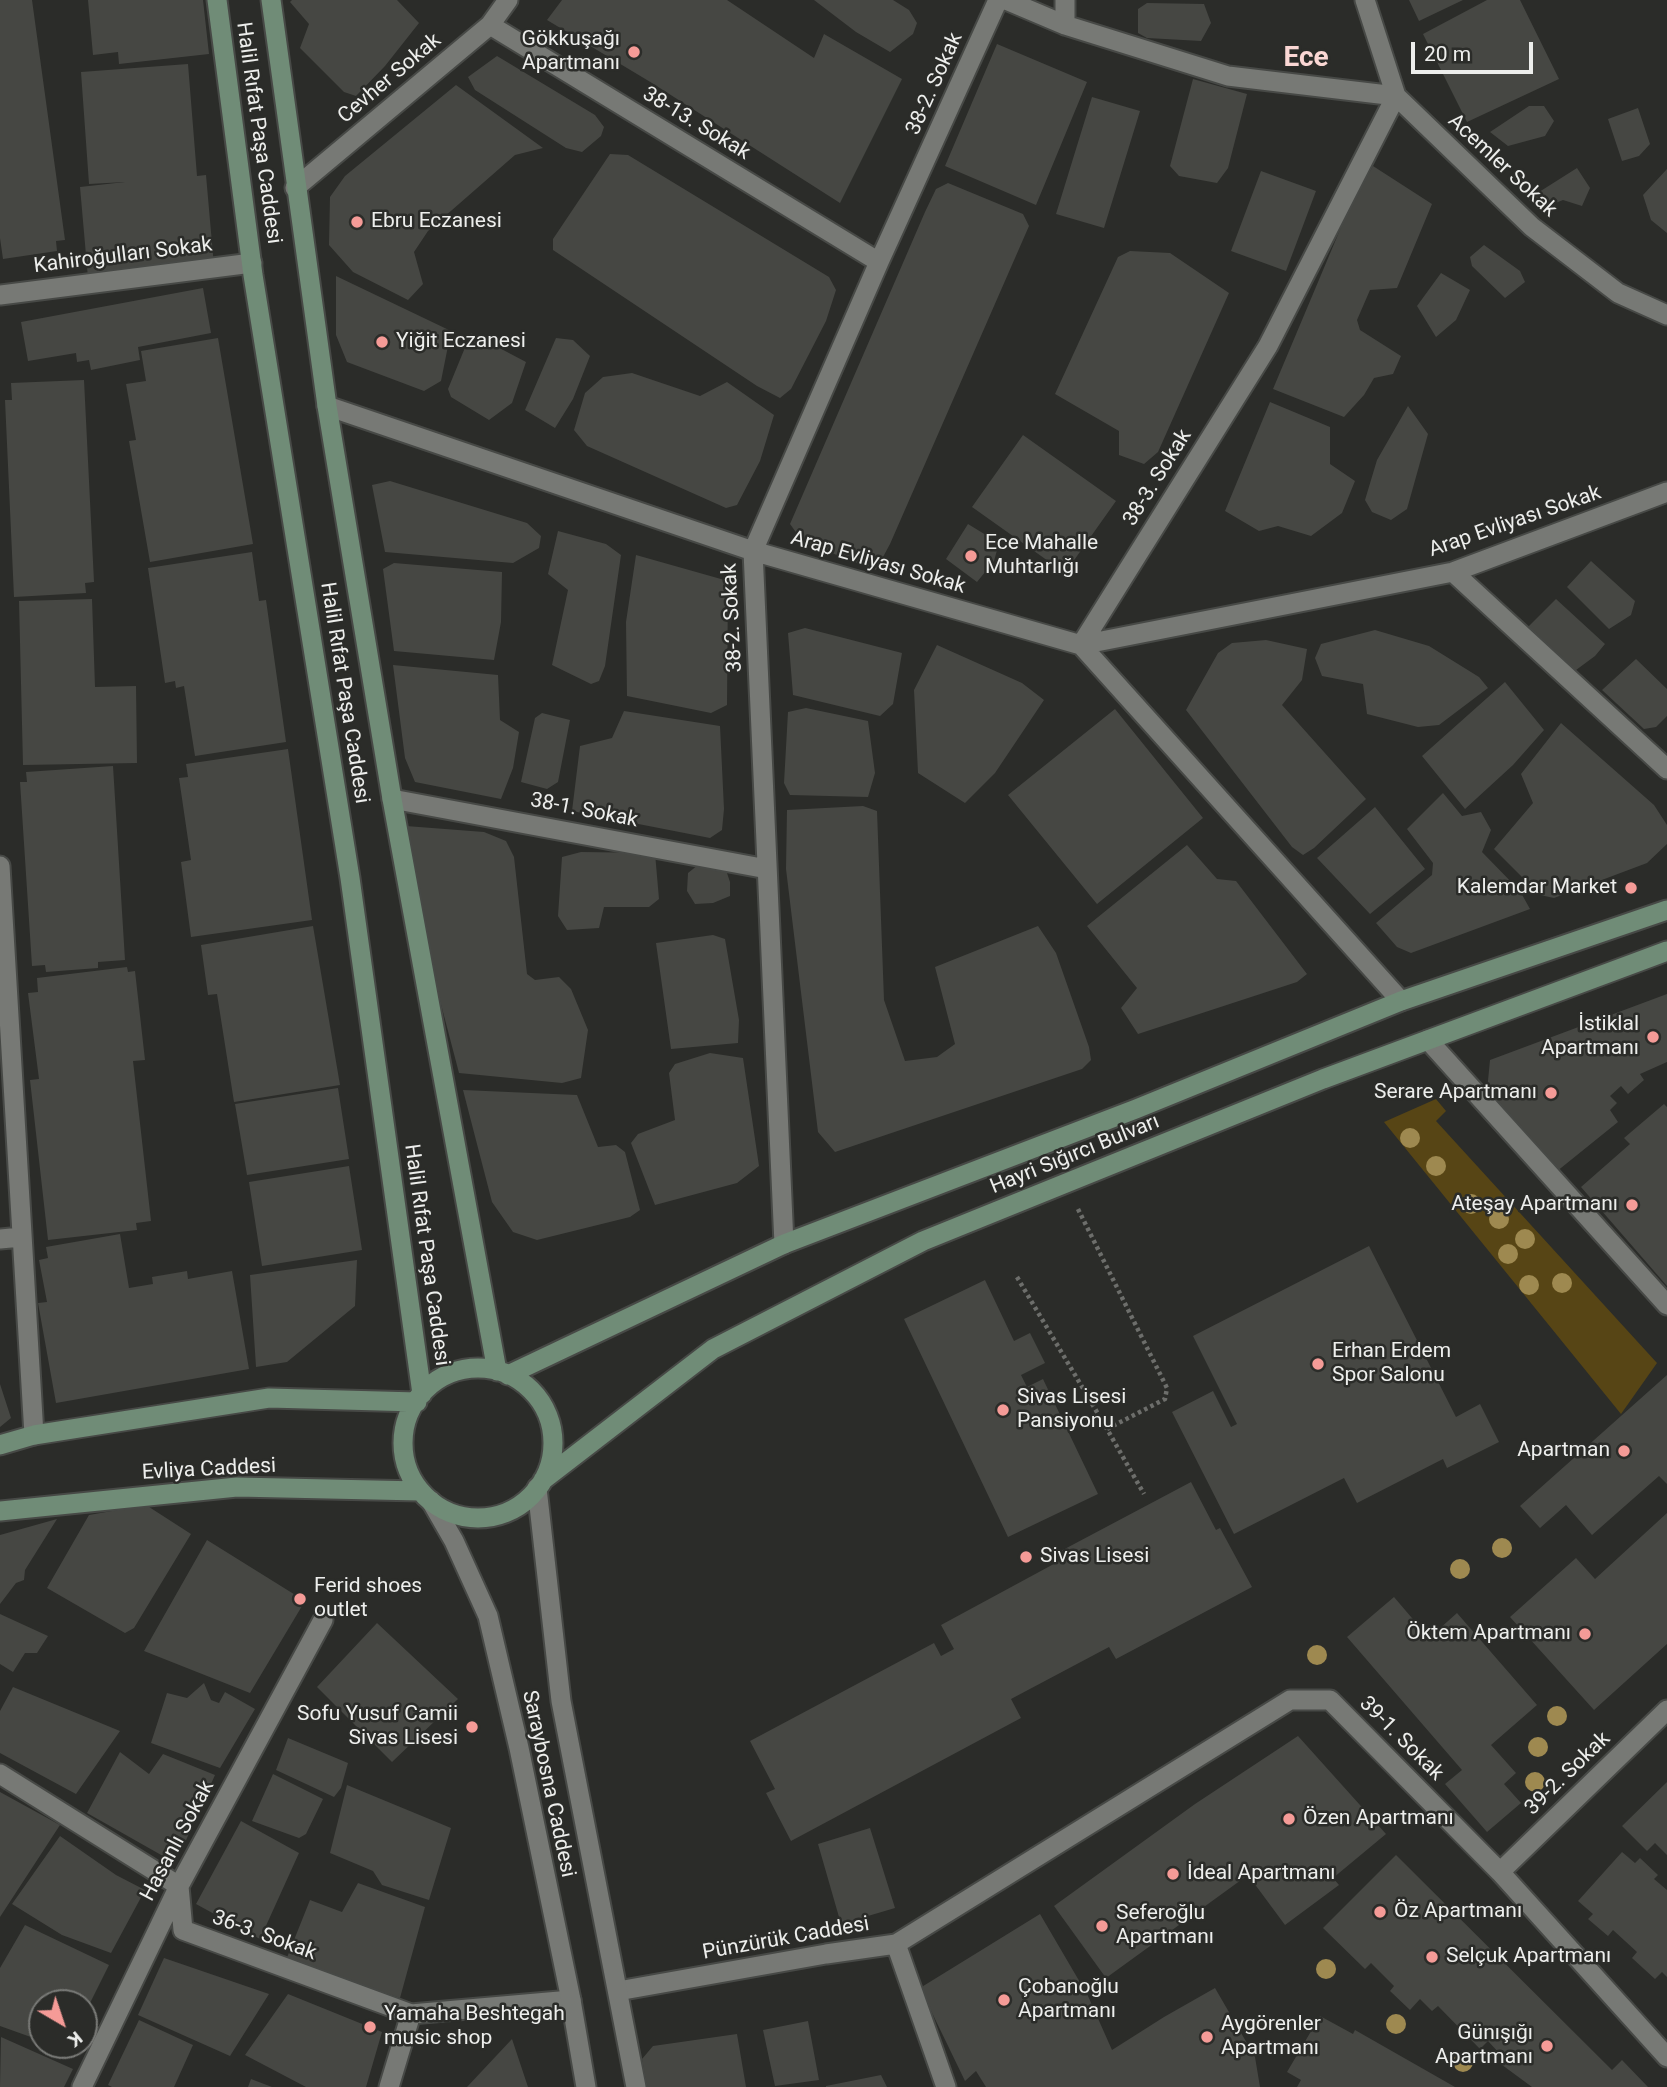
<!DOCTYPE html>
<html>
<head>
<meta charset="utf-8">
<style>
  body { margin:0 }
  #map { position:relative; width:1667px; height:2087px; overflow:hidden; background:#2b2c29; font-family:Roboto,sans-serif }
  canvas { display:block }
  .north { position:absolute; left:28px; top:1989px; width:70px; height:70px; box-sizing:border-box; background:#2b2c29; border:2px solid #797a77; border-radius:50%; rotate:141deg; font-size:19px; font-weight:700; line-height:28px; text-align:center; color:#edeeec }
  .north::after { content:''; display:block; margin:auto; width:24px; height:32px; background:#f59b97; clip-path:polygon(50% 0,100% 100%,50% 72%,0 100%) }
  .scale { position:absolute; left:1411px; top:42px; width:122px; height:32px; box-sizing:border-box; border:4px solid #edeeec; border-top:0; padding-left:9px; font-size:21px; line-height:24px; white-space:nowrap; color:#edeeec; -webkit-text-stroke:5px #2b2c29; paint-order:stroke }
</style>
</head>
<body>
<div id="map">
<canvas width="1667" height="2087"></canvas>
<div class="north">K</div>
<div class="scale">20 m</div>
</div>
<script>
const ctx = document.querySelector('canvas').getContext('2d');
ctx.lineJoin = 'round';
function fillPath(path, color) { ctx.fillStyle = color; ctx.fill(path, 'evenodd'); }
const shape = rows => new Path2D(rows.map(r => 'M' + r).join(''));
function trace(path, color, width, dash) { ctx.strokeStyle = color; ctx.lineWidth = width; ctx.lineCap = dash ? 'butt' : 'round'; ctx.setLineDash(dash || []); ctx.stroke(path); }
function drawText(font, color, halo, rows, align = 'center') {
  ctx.font = font + ' Roboto,sans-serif'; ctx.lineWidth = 5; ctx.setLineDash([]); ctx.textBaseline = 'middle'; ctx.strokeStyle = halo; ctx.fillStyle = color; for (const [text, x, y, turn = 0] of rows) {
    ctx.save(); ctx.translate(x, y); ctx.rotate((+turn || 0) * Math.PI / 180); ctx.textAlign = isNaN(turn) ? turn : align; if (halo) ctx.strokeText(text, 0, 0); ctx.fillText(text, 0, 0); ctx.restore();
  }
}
fillPath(shape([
  [1436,1099,1446,1111,1436,1121,1657,1363,1621,1414,1384,1122]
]), '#574515');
fillPath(shape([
  [0,0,32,0,65,240,56,241,57,251,3,259,0,238],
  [88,0,203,0,209,54,119,64,118,52,93,55],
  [292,0,397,0,419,23,385,66,356,96,344,92,300,48,309,24,290,2],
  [562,0,727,0,814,58,824,34,902,79,840,203,652,83,547,20],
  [814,0,893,0,909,10,917,23,913,34,890,52,856,32],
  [1409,0,1463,0,1419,21],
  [1487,0,1520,0,1559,79,1467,122,1423,34],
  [1147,3,1204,4,1211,23,1201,41,1147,38,1138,33,1138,9],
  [997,44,1087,82,1036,205,945,166],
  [497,56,595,115,604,127,601,136,582,152,566,148,475,90,468,77],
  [188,64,197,176,206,175,214,266,88,278,80,187,125,182,89,184,81,72],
  [1193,79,1247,94,1228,168,1217,183,1179,176,1170,166],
  [456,85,543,148,515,155,428,231,414,252,423,284,408,300,353,272,329,245,330,197,345,176],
  [1092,97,1140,111,1104,228,1056,214],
  [1529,106,1544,106,1554,121,1545,136,1508,146,1490,132],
  [1638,108,1650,144,1639,156,1622,161,1608,119],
  [610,154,628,155,829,277,836,290,826,321,791,389,780,398,757,386,553,250,553,239],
  [1373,166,1432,204,1397,288,1370,290,1357,320,1360,330,1401,356,1393,374,1374,378,1364,395,1344,417,1273,389,1350,206],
  [1577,168,1590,188,1582,206,1563,200,1538,210,1528,199],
  [1667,169,1667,233,1651,220,1643,195],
  [1261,171,1316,191,1286,271,1231,251],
  [948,183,1023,214,1029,226,890,544,876,570,803,542,790,524,925,212,936,189],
  [1484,245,1520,271,1525,282,1505,298,1472,266,1470,257],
  [1130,251,1170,253,1229,293,1158,452,1144,464,1119,455,1119,431,1055,394,1118,257],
  [1441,273,1470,290,1456,320,1436,337,1417,306],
  [336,276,451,331,441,381,424,391,347,362,336,335],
  [203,288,211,333,138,347,140,360,91,370,89,360,77,362,76,353,28,361,21,322],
  [471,333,526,362,512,403,489,420,451,397,448,389],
  [218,338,253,544,150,562,129,441,136,440,126,384,146,381,141,351],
  [556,338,573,340,590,356,573,399,555,428,525,410],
  [632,373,700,396,727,382,774,415,760,461,737,505,726,508,587,446,574,430,585,393,603,377],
  [84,380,94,582,85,583,86,593,14,597,5,400,12,400,11,383],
  [1270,402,1330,427,1330,464,1355,481,1342,513,1311,536,1278,526,1259,531,1225,511],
  [1408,406,1428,434,1407,509,1391,520,1372,512,1365,500,1377,460],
  [1023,435,1116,501,1065,573,972,507],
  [390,481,527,523,541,536,539,548,513,563,385,552,372,485],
  [968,524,999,543,994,561,977,582,946,559],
  [558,531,606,544,621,555,605,666,599,681,591,684,552,665,568,590,548,574],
  [252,552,259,601,266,600,286,742,195,756,184,686,176,688,175,681,165,683,148,568],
  [636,555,728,581,727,705,711,713,627,696,626,622],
  [1591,561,1635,601,1631,615,1609,629,1567,587],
  [394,563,502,572,501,622,494,660,394,651,383,569],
  [92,599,95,687,136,686,137,763,23,765,19,601],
  [1556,599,1605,644,1595,656,1572,673,1522,633],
  [805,628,902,653,893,704,880,716,793,695,788,633],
  [1375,630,1429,646,1479,677,1488,688,1439,725,1418,727,1367,714,1363,684,1322,676,1315,658,1321,644],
  [1266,640,1307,649,1302,680,1282,705,1366,799,1314,848,1303,855,1292,847,1186,710,1218,653,1232,643],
  [937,645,1022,683,1044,700,995,773,965,803,918,773,914,690],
  [1636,659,1667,689,1667,716,1656,727,1644,729,1602,690],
  [393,665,498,675,500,720,519,732,513,768,501,799,415,782,405,758],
  [1505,682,1544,730,1513,765,1465,809,1422,756],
  [806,708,868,721,875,773,868,797,790,795,784,783,788,712],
  [1115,709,1203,818,1097,904,1008,795],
  [624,711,720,726,724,809,722,830,710,838,572,811,580,746,612,738],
  [542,713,570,720,558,782,547,789,521,782,535,718],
  [1561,723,1654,805,1667,825,1667,844,1647,863,1554,898,1540,895,1494,849,1533,803,1521,774],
  [288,749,312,920,191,937,181,862,191,860,179,778,188,777,186,764],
  [113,766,125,960,98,962,98,968,46,972,45,965,32,966,20,782,27,782,26,772],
  [1443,793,1462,816,1481,812,1491,830,1482,852,1520,891,1530,909,1411,953,1397,947,1376,923,1432,875,1433,863,1407,829],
  [863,806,877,811,884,1000,905,1061,937,1057,955,1044,935,967,1038,926,1056,953,1089,1047,1091,1060,1082,1069,835,1152,818,1132,786,869,787,810],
  [1375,807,1425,869,1370,914,1317,858],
  [406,826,484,832,506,841,514,857,527,974,535,980,559,977,571,989,588,1030,581,1078,562,1083,459,1073,421,928],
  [1187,845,1217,879,1236,881,1307,974,1297,982,1138,1034,1121,1008,1137,988,1087,926],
  [581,852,655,853,659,899,649,907,604,907,599,928,567,930,558,916,562,857],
  [724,864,730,882,730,896,713,903,695,904,687,891,688,873,698,865],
  [313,926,340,1085,234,1102,217,994,208,995,201,945],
  [713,935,725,939,739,1020,738,1043,671,1049,656,943],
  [127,967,128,972,135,971,145,1060,133,1061,151,1221,136,1223,137,1230,48,1240,30,1080,39,1079,28,993,38,992,37,978],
  [1667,994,1667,1062,1640,1074,1644,1080,1628,1094,1621,1086,1610,1096,1617,1103,1610,1110,1618,1122,1556,1172,1487,1091,1490,1060],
  [710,1053,743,1058,759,1166,737,1183,655,1205,631,1143,638,1134,675,1120,669,1073,675,1064],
  [338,1088,349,1159,247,1175,235,1104],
  [463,1090,577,1095,598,1147,616,1145,625,1152,640,1210,630,1217,537,1240,513,1232,492,1202],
  [1664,1104,1667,1107,1667,1286,1581,1187,1630,1144,1624,1138],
  [349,1166,362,1250,262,1266,249,1182],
  [120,1234,129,1288,153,1284,152,1277,187,1271,188,1279,232,1271,249,1369,56,1403,38,1303,47,1302,39,1260,48,1258,46,1247],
  [1369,1246,1456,1417,1480,1404,1499,1442,1447,1468,1443,1459,1357,1503,1344,1478,1234,1534,1172,1412,1213,1391,1231,1427,1237,1424,1193,1336],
  [357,1260,355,1306,287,1362,256,1367,250,1275],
  [985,1280,1014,1341,1030,1333,1045,1363,1021,1375,1027,1387,1043,1379,1098,1494,1008,1537,904,1319],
  [1667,1375,1667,1484,1659,1476,1592,1535,1566,1505,1540,1528,1520,1506],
  [0,1384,11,1418,0,1427],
  [1191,1482,1216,1530,1220,1528,1252,1587,1116,1659,1109,1647,1011,1699,1021,1718,791,1841,766,1793,775,1789,750,1741,934,1643,941,1656,954,1649,941,1625,1063,1559,1059,1552],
  [146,1505,191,1534,134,1628,125,1633,47,1588,89,1515],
  [1667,1513,1667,1644,1594,1710,1510,1617,1576,1558,1595,1579],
  [57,1519,25,1570,24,1580,16,1583,0,1604,0,1535],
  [207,1540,305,1601,250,1693,144,1651],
  [1394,1597,1429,1638,1457,1613,1537,1705,1491,1745,1516,1773,1504,1784,1521,1803,1487,1832,1445,1784,1462,1770,1347,1637],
  [0,1614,48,1636,37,1653,25,1653,13,1672,0,1664],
  [377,1623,458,1699,392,1762,317,1687],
  [204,1683,211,1700,219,1703,225,1692,255,1709,220,1768,151,1743,167,1693,187,1698],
  [13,1687,120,1731,76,1794,0,1753,0,1711],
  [1298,1736,1386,1834,1333,1878,1339,1885,1285,1925,1248,1875,1106,1978,1054,1906,1195,1804],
  [288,1738,348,1763,341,1788,334,1797,276,1770],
  [120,1752,149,1774,163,1754,215,1775,183,1847,170,1860,87,1813],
  [273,1774,323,1799,306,1834,299,1838,252,1821],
  [1667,1782,1667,1855,1655,1843,1647,1851,1622,1826],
  [347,1785,451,1828,429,1900,382,1885,373,1871,330,1853],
  [0,1792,60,1825,0,1917],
  [241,1821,299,1853,260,1939,196,1904],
  [870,1828,895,1908,841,1924,818,1844],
  [60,1836,116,1875,145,1890,111,1953,62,1935,12,1904],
  [1622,1852,1635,1863,1640,1858,1658,1875,1654,1879,1667,1890,1667,1977,1662,1972,1655,1979,1632,1958,1637,1952,1613,1930,1608,1936,1588,1919,1593,1914,1578,1901],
  [1396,1855,1612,2070,1622,2060,1648,2087,1532,2087,1494,2059,1499,2053,1488,2041,1480,2049,1438,2006,1432,2011,1420,1999,1410,2010,1390,1991,1394,1986,1371,1963,1365,1969,1323,1928],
  [358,1883,425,1907,400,1998,286,1960,310,1900,342,1912],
  [1040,1914,1088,1996,1112,2050,1164,2017,1215,1988,1255,2057,1260,2087,986,2087,976,2071,965,2081,920,1988],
  [25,1925,109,1965,84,2015,84,2003,42,2003,42,2041,0,2026,0,1968],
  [164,1958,269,1994,230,2056,138,2015],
  [288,1994,382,2032,366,2087,306,2087,245,2055],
  [1320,2016,1353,2034,1355,2030,1455,2087,1297,2087,1301,2080,1287,2072],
  [139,2020,193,2045,174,2087,112,2087,108,2085],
  [808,2021,819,2080,775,2086,763,2030],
  [737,2034,746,2087,647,2087,642,2059,653,2046],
  [1,2037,73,2069,64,2087,0,2087],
  [512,2039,528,2087,467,2087],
  [881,2075,887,2087,826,2087,826,2086],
  [251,2079,272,2087,248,2087]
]), '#464743');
const minor = shape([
  [1006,0,1065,25,1228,76,1396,96,1268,346,1081,645,1401,1001],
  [1065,0,1065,25],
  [1365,0,1396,96,1532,227,1618,293,1667,315],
  [490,25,879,262],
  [295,188,490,25,508,0],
  [0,295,252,263],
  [327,406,753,551,1081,645,1453,572,1667,492],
  [1453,572,1667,769],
  [392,799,767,869],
  [0,866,34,1435],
  [1428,1040,1667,1305],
  [0,1239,21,1237],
  [784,1244,753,551,879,262,998,0],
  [0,1774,179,1886,183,1930,411,2014],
  [1500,1872,1667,1710],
  [896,1944,1290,1700,1330,1700,1500,1872,1667,2057],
  [618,1991,826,1954,896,1944,946,2087],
  [82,2087,179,1886,323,1620],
  [389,2087,411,2014,571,2000]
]);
const tertiary = shape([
  [537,1488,561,1701,636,2087],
  [431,1501,454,1541,488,1616,519,1748,571,2000,586,2087]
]);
const secondary = shape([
  [217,0,253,275,350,878,422,1394],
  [271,0,327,406,392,799,497,1371],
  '403 1443a75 75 0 1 1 150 0a75 75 0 1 1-150 0Z',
  [508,1375,784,1244,1136,1109,1401,1001,1667,910],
  [0,1445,34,1435,269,1398,417,1402],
  [543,1480,713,1349,923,1241,1323,1079,1667,951],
  [0,1511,237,1487,420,1491]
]);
trace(minor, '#474946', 23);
trace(tertiary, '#474946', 23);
trace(secondary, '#474946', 23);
trace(shape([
  [1078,1209,1167,1388,1165,1399,1107,1429,1144,1494],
  [1017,1277,1107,1429]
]), '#6d6e6b', 4.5, [3.5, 3.5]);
trace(minor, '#777975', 19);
trace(tertiary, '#777975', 19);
trace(secondary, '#708c77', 19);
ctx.fillStyle = '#9e8950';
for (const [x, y] of [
  [1410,1138],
  [1436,1166],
  [1471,1204],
  [1499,1219],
  [1525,1239],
  [1508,1254],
  [1562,1283],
  [1529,1285],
  [1502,1548],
  [1460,1569],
  [1317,1655],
  [1557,1716],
  [1538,1747],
  [1535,1782],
  [1326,1969],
  [1396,2024],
  [1463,2062]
]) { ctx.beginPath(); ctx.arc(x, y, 10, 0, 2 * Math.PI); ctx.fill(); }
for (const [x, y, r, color] of [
  [634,52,7,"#f59b97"],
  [357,222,7,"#f59b97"],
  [382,342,7,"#f59b97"],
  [971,556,7,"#f59b97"],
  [1631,888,7,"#f59b97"],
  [1653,1037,7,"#f59b97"],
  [1551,1093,7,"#f59b97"],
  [1632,1205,7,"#f59b97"],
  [1318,1364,7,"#f59b97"],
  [1003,1410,7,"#f59b97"],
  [1624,1451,7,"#f59b97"],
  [1026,1557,7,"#f59b97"],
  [300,1599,7,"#f59b97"],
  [1585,1634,7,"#f59b97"],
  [472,1727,7,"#f59b97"],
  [1289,1819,7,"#f59b97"],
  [1173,1874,7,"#f59b97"],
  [1380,1912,7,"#f59b97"],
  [1102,1926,7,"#f59b97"],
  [1432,1957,7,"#f59b97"],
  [1004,2000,7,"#f59b97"],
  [370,2027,7,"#f59b97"],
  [1207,2037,7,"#f59b97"],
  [1547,2046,7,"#f59b97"]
]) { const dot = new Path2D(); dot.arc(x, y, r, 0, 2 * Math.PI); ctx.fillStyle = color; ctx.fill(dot); trace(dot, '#2b2c29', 2.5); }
drawText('21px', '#edeeec', '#2b2c29', [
  ["Gökkuşağı",620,40,"right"],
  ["Apartmanı",620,64,"right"],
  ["Ebru Eczanesi",371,222],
  ["Yiğit Eczanesi",396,342],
  ["Ece Mahalle",985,544],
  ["Muhtarlığı",985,568],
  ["Kalemdar Market",1617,888,"right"],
  ["İstiklal",1639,1025,"right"],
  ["Apartmanı",1639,1049,"right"],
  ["Serare Apartmanı",1537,1093,"right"],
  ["Ateşay Apartmanı",1618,1205,"right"],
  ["Erhan Erdem",1332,1352],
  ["Spor Salonu",1332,1376],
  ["Sivas Lisesi",1017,1398],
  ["Pansiyonu",1017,1422],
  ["Apartman",1610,1451,"right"],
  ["Sivas Lisesi",1040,1557],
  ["Ferid shoes",314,1587],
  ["outlet",314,1611],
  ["Öktem Apartmanı",1571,1634,"right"],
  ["Sofu Yusuf Camii",458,1715,"right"],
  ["Sivas Lisesi",458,1739,"right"],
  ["Özen Apartmanı",1303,1819],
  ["İdeal Apartmanı",1187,1874],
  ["Öz Apartmanı",1394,1912],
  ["Seferoğlu",1116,1914],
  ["Apartmanı",1116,1938],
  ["Selçuk Apartmanı",1446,1957],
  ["Çobanoğlu",1018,1988],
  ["Apartmanı",1018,2012],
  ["Yamaha Beshtegah",384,2015],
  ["music shop",384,2039],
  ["Aygörenler",1221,2025],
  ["Apartmanı",1221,2049],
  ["Günışığı",1533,2034,"right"],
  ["Apartmanı",1533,2058,"right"]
], 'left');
drawText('21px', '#edeeec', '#2b2c29', [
  ["Cevher Sokak",390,79,-40],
  ["38-2. Sokak",935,84,-66],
  ["38-13. Sokak",696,124,31],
  ["Halil Rıfat Paşa Caddesi",258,133,82],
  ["Acemler Sokak",1502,166,43],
  ["Kahiroğulları Sokak",123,256,-7],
  ["38-3. Sokak",1158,478,-58],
  ["Arap Evliyası Sokak",1515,522,-19],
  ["Arap Evliyası Sokak",878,563,16],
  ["38-2. Sokak",733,618,-93],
  ["Halil Rıfat Paşa Caddesi",344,693,81],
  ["38-1. Sokak",584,811,11],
  ["Hayri Sığırcı Bulvarı",1075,1155,-22],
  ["Halil Rıfat Paşa Caddesi",426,1255,82],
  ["Evliya Caddesi",209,1470,-3],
  ["39-1. Sokak",1401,1739,45],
  ["39-2. Sokak",1568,1774,-44],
  ["Saraybosna Caddesi",548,1784,78],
  ["Hasanlı Sokak",178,1841,-62],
  ["36-3. Sokak",264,1936,20],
  ["Pünzürük Caddesi",786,1939,-10]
]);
drawText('bold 28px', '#fad7d4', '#2b2c29', [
  ["Ece",1306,59]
]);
</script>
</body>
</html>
